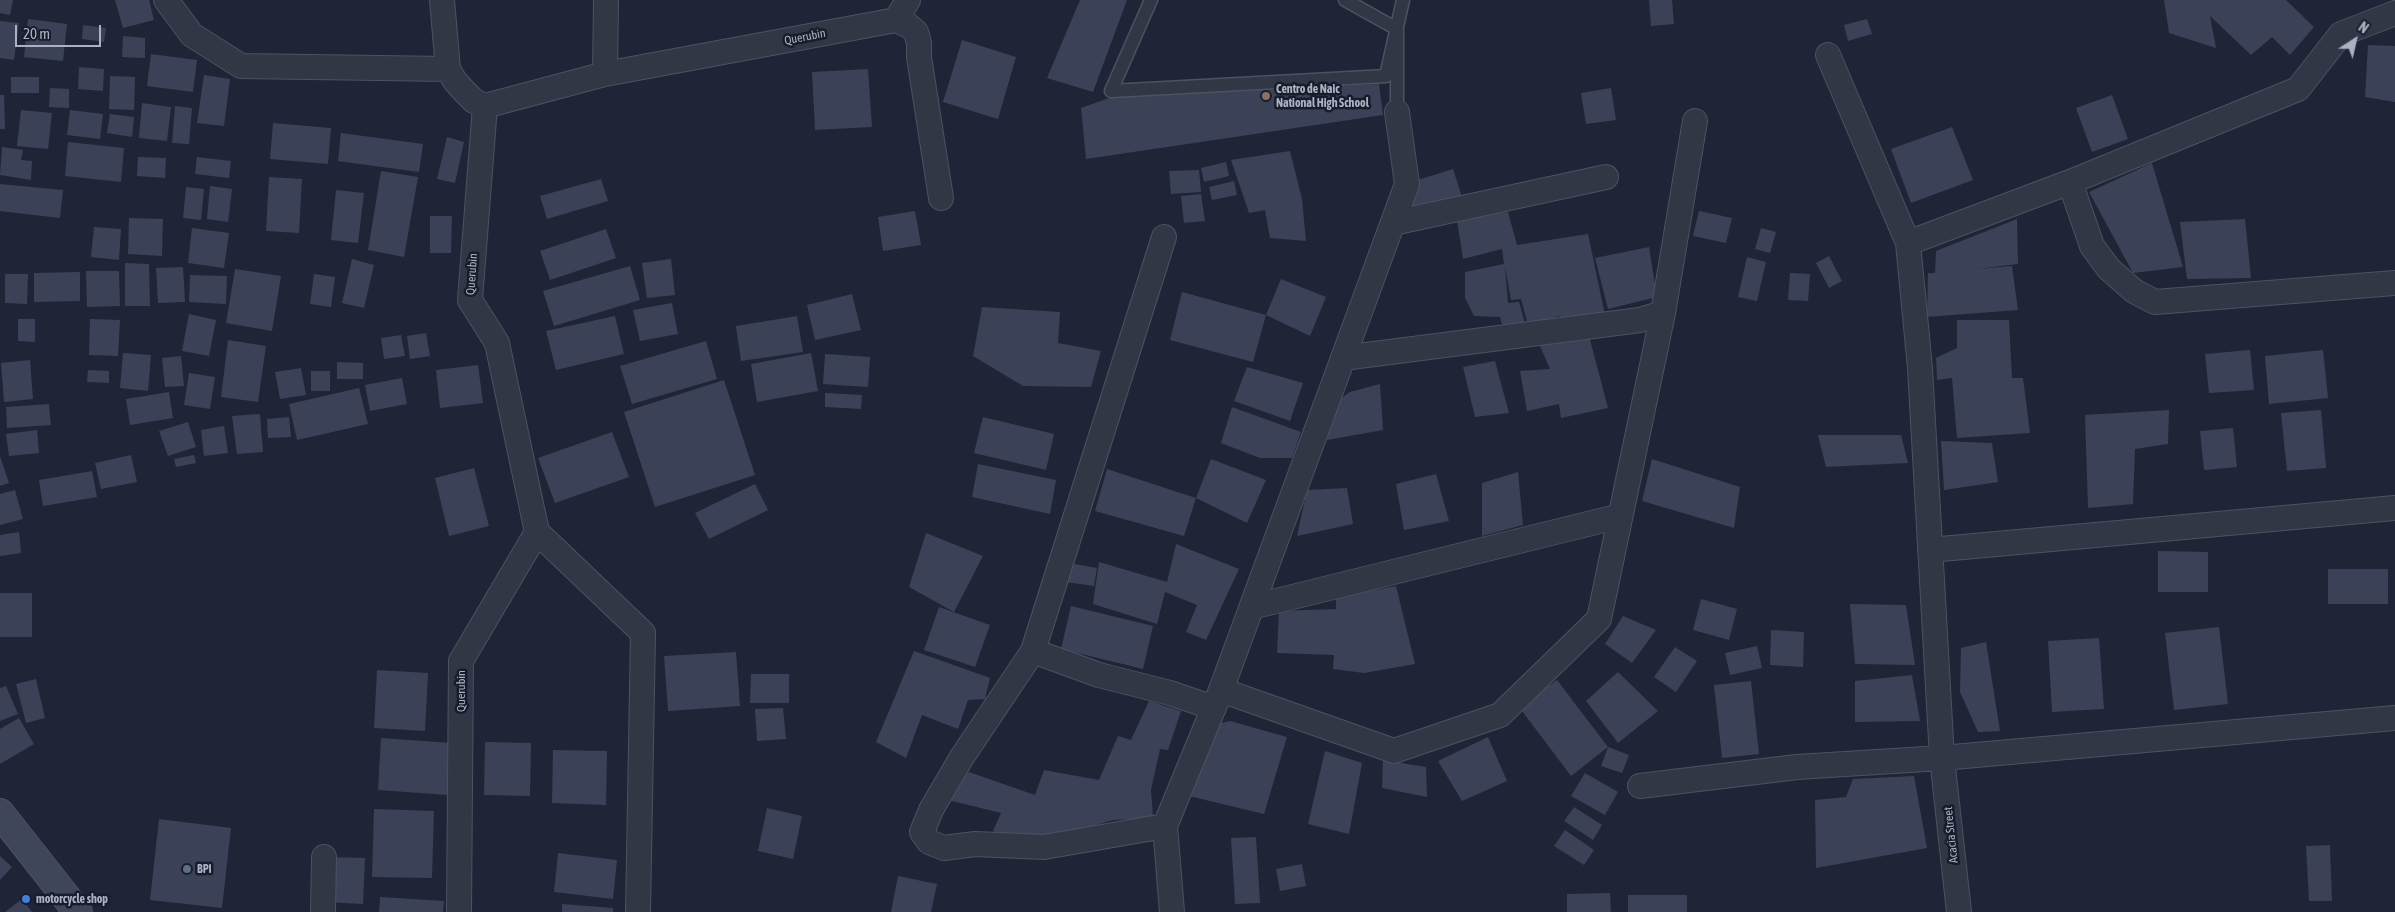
<!DOCTYPE html>
<html>
<head>
<meta charset="utf-8">
<style>
  body { margin:0 }
  #map { position:relative; width:2395px; height:912px; overflow:hidden; background:#1f2536; font-family:"Asap Condensed",sans-serif }
  canvas { display:block }
  .north { position:absolute; left:2330px; top:15px; width:50px; height:50px; -webkit-text-stroke:4px #181d2b; paint-order:stroke; rotate:35deg; font-size:14px; font-weight:700; line-height:20px; text-align:center; color:#acb1c4 }
  .north::after { content:''; display:block; margin:auto; width:18px; height:22px; background:#acb1c4; clip-path:polygon(50% 0,100% 100%,50% 72%,0 100%) }
  .scale { position:absolute; left:15px; top:25px; width:86px; height:22px; box-sizing:border-box; border:2px solid #acb1c4; border-top:0; padding-left:6px; font-size:15px; line-height:18px; white-space:nowrap; color:#acb1c4; -webkit-text-stroke:4px #181d2b; paint-order:stroke }
</style>
</head>
<body>
<div id="map">
<canvas width="2395" height="912"></canvas>
<div class="north">N</div>
<div class="scale">20 m</div>
</div>
<script>
const ctx = document.querySelector('canvas').getContext('2d');
ctx.lineJoin = 'round';
function fillPath(path, color) { ctx.fillStyle = color; ctx.fill(path, 'evenodd'); }
const shape = rows => new Path2D(rows.map(r => 'M' + r).join(''));
function trace(path, color, width, dash) { ctx.strokeStyle = color; ctx.lineWidth = width; ctx.lineCap = dash ? 'butt' : 'round'; ctx.setLineDash(dash || []); ctx.stroke(path); }
function drawText(font, color, halo, rows, align = 'center') {
  ctx.font = font + ' "Asap Condensed",sans-serif'; ctx.lineWidth = 5; ctx.setLineDash([]); ctx.textBaseline = 'middle'; ctx.strokeStyle = halo; ctx.fillStyle = color; for (const [text, x, y, turn = 0] of rows) {
    ctx.save(); ctx.translate(x, y); ctx.rotate((+turn || 0) * Math.PI / 180); ctx.textAlign = isNaN(turn) ? turn : align; if (halo) ctx.strokeText(text, 0, 0); ctx.fillText(text, 0, 0); ctx.restore();
  }
}
fillPath(shape([
  [0,0,13,0,10,15,0,13],
  [115,0,149,0,154,20,123,28],
  [1080,0,1127,0,1093,92,1047,78],
  [1649,0,1672,0,1674,24,1651,26],
  [2164,0,2286,0,2314,27,2290,55,2272,37,2251,55,2210,16,2216,48,2169,33],
  [28,19,67,24,63,61,24,57],
  [1867,19,1872,34,1848,41,1844,25],
  [0,21,19,23,14,60,0,58],
  [83,25,106,28,104,42,82,39],
  [123,36,145,38,145,58,122,57],
  [962,40,1016,57,998,119,943,102],
  [2368,45,2395,46,2395,102,2365,97],
  [151,54,197,60,193,92,147,86],
  [79,67,104,69,103,91,78,89],
  [868,69,872,127,815,130,812,72],
  [204,75,230,79,224,126,197,123],
  [110,76,135,77,134,110,109,109],
  [11,77,39,77,39,93,11,93],
  [1379,84,1383,115,1086,159,1081,108,1112,97],
  [50,88,69,89,69,108,49,107],
  [1611,88,1616,120,1586,124,1581,93],
  [0,95,4,95,5,129,0,129],
  [2112,95,2128,139,2092,152,2076,108],
  [142,103,171,107,167,141,139,138],
  [175,106,192,108,189,144,172,143],
  [21,110,52,113,48,149,17,146],
  [70,110,103,114,100,139,67,135],
  [110,114,134,117,132,137,107,133],
  [273,123,331,128,328,164,270,159],
  [1952,127,1973,180,1911,203,1891,149],
  [341,133,423,144,419,172,338,161],
  [447,137,464,142,455,183,437,179],
  [68,142,124,148,121,182,65,176],
  [2,147,23,150,21,160,32,161,31,180,0,175],
  [1290,151,1302,199,1306,241,1270,238,1265,210,1249,213,1231,160],
  [138,157,166,158,165,178,137,176],
  [197,157,231,161,229,178,195,174],
  [1226,162,1229,176,1204,182,1201,168],
  [2152,163,2183,267,2133,273,2089,192],
  [1453,169,1464,203,1402,216,1418,180],
  [1199,170,1201,192,1171,194,1169,171],
  [381,171,418,177,404,257,368,250],
  [269,177,302,179,299,233,266,231],
  [601,179,608,201,547,219,540,196],
  [1234,181,1237,195,1212,200,1209,187],
  [0,184,63,190,60,218,0,211],
  [210,186,232,189,228,222,207,219],
  [186,187,204,189,201,220,183,218],
  [336,190,364,193,358,243,331,240],
  [1201,194,1205,221,1184,223,1181,196],
  [915,211,921,245,883,251,878,217],
  [1699,211,1732,218,1726,243,1693,236],
  [1508,212,1517,245,1588,234,1605,315,1562,326,1560,316,1528,325,1521,299,1511,300,1505,266,1508,303,1519,302,1527,330,1504,331,1500,317,1474,316,1465,298,1465,272,1504,264,1502,249,1463,259,1457,220],
  [430,216,452,216,451,253,430,253],
  [129,218,163,219,162,256,128,254],
  [2017,219,2018,264,1977,269,2012,266,2018,310,1927,317,1928,273,1935,273,1936,251],
  [2245,219,2251,278,2187,279,2180,222],
  [94,227,121,229,119,260,91,257],
  [192,228,229,233,224,268,188,263],
  [1761,228,1776,232,1770,253,1755,249],
  [606,229,616,258,550,280,540,251],
  [1649,247,1657,297,1608,309,1595,258],
  [1829,256,1842,281,1829,288,1816,263],
  [1747,257,1766,262,1757,301,1738,297],
  [352,259,374,265,364,308,342,303],
  [671,259,675,295,647,298,642,263],
  [125,263,149,264,150,306,125,306],
  [630,266,640,300,554,326,543,291],
  [183,267,185,302,158,303,156,268],
  [235,269,281,276,272,331,226,323],
  [86,271,119,271,120,306,87,307],
  [80,272,80,301,34,302,34,273],
  [1790,273,1810,274,1808,301,1788,300],
  [5,274,28,274,27,304,5,303],
  [314,274,335,277,331,307,310,304],
  [190,275,227,276,226,304,189,302],
  [1281,279,1326,297,1310,336,1266,315],
  [1182,292,1266,315,1253,362,1170,340],
  [852,294,861,330,815,340,807,305],
  [672,303,678,334,640,341,633,310],
  [982,307,1060,312,1058,343,1101,351,1091,387,1023,386,973,356],
  [189,314,216,320,209,356,182,351],
  [615,316,624,354,556,370,546,331],
  [797,316,803,352,741,361,736,326],
  [18,319,35,319,35,342,18,341],
  [90,319,120,320,118,356,89,355],
  [1957,320,2009,320,2012,378,2023,378,2030,433,1957,438,1952,378,1937,380,1936,358,1957,348],
  [426,333,430,356,410,359,407,336],
  [401,335,405,356,384,359,381,338],
  [1589,336,1608,408,1561,418,1559,404,1527,411,1520,371,1550,369,1540,346],
  [228,340,266,346,258,402,221,397],
  [706,341,717,379,632,404,620,366],
  [2250,350,2254,390,2209,393,2205,354],
  [2323,350,2328,398,2269,404,2265,356],
  [123,353,151,355,148,391,120,388],
  [811,353,818,391,757,402,751,364],
  [825,354,870,357,868,387,823,384],
  [181,356,184,386,165,387,162,358],
  [30,360,33,399,4,402,1,363],
  [1495,361,1509,413,1475,417,1463,367],
  [337,362,363,363,363,379,337,379],
  [478,365,483,403,440,408,436,370],
  [1247,367,1303,383,1290,421,1234,401],
  [301,368,306,395,280,399,275,372],
  [88,370,109,371,109,383,87,382],
  [311,371,330,371,330,391,311,391],
  [189,373,215,377,210,409,184,405],
  [402,378,407,404,370,411,365,385],
  [724,380,755,475,655,507,624,412],
  [1380,384,1383,430,1327,440,1337,401,1350,392],
  [359,388,368,424,297,440,289,404],
  [169,392,173,418,130,425,126,399],
  [825,393,862,395,861,409,825,407],
  [49,404,51,425,7,428,6,407],
  [1232,407,1301,432,1292,458,1260,458,1221,443],
  [2169,410,2168,444,2135,449,2133,504,2088,508,2085,415],
  [2321,410,2326,468,2287,471,2281,413],
  [260,414,263,452,237,454,232,416],
  [289,417,291,437,268,438,267,419],
  [983,417,1054,434,1046,470,974,453],
  [188,422,196,447,168,456,159,431],
  [224,426,228,453,204,456,201,430],
  [2233,428,2237,467,2204,470,2200,431],
  [37,430,39,453,9,456,6,434],
  [612,432,629,477,555,503,538,458],
  [1818,435,1901,435,1908,463,1826,467],
  [1941,441,1992,443,1998,482,1944,490],
  [131,455,137,482,101,489,95,463],
  [194,455,196,463,176,467,174,459],
  [0,456,9,483,0,486],
  [1211,459,1266,480,1247,523,1196,498],
  [1652,459,1740,487,1734,528,1642,501],
  [978,464,1056,480,1050,514,972,497],
  [474,468,489,526,449,536,435,478],
  [1107,469,1196,498,1184,536,1095,511],
  [92,471,97,497,43,506,39,480],
  [1518,472,1523,525,1482,536,1482,483],
  [1436,474,1449,521,1404,530,1396,484],
  [755,484,768,510,709,539,695,513],
  [1347,488,1353,524,1297,536,1307,490],
  [15,490,23,519,0,525,0,494],
  [19,532,21,553,0,556,0,535],
  [926,533,983,556,954,612,909,587],
  [1176,544,1239,569,1206,640,1186,632,1197,605,1165,592,1157,624,1093,604,1099,562,1167,582],
  [2158,551,2208,552,2208,592,2158,592],
  [1069,563,1097,568,1094,586,1066,582],
  [2328,569,2388,569,2388,604,2328,604],
  [1396,586,1415,664,1364,673,1333,669,1334,655,1277,653,1279,611,1336,609,1336,597],
  [0,593,32,593,32,637,0,637],
  [1701,599,1737,609,1729,640,1693,630],
  [1850,604,1906,605,1915,665,1855,664],
  [1071,606,1153,626,1143,669,1061,649],
  [939,607,990,625,975,667,924,650],
  [1623,616,1656,630,1632,663,1605,644],
  [2219,627,2228,704,2174,710,2165,633],
  [1771,630,1804,632,1803,667,1770,665],
  [2099,638,2104,709,2052,712,2048,641],
  [1986,642,2000,731,1978,732,1960,692,1961,648],
  [1757,646,1762,668,1730,675,1725,653],
  [1675,647,1697,661,1676,692,1654,677],
  [914,651,990,678,985,699,968,700,958,729,922,715,906,758,876,742],
  [736,652,740,706,668,711,664,656],
  [377,670,428,673,425,731,374,728],
  [1618,672,1658,711,1618,743,1586,701],
  [751,674,789,674,789,703,750,703],
  [1912,675,1920,721,1855,722,1855,681],
  [36,679,45,718,26,723,16,684],
  [1557,680,1608,747,1571,776,1519,707],
  [1751,681,1759,754,1722,758,1714,685],
  [6,686,18,714,0,721,0,688],
  [1149,701,1181,711,1168,750,1160,749,1151,790,1153,818,1113,820,1068,833,1022,843,993,831,1001,813,944,799,969,772,1035,795,1044,770,1099,780,1118,736,1131,740],
  [783,708,786,739,757,741,755,709],
  [19,718,34,744,0,764,0,729],
  [1230,721,1287,737,1264,814,1185,795,1213,725],
  [1488,737,1507,781,1462,801,1438,761],
  [381,738,452,743,448,795,378,790],
  [485,742,531,743,530,796,484,795],
  [1608,747,1629,755,1622,773,1601,766],
  [553,750,607,751,606,805,552,803],
  [1325,751,1362,763,1349,834,1308,824],
  [1383,760,1426,767,1427,797,1382,788],
  [1585,773,1618,792,1605,815,1571,796],
  [1914,776,1927,848,1816,868,1815,800,1846,797,1853,779],
  [1574,807,1602,825,1593,840,1564,821],
  [767,808,802,816,793,859,758,851],
  [374,809,434,811,432,878,372,877],
  [159,819,231,828,222,908,150,900],
  [1565,830,1594,850,1584,865,1554,846],
  [1256,837,1260,903,1235,904,1231,838],
  [2330,845,2332,901,2309,901,2306,846],
  [558,853,617,860,613,899,554,892],
  [0,856,12,867,0,880],
  [328,857,365,858,363,904,326,902],
  [1302,864,1306,886,1280,891,1276,869],
  [898,876,937,884,931,912,891,912],
  [1610,893,1611,912,1567,912,1567,894],
  [1628,895,1687,895,1687,912,1628,912],
  [380,897,444,901,443,912,379,912],
  [22,899,32,912,5,912],
  [562,904,613,908,613,912,562,912]
]), '#3b4257');
const service = shape([
  [1151,0,1111,91,1386,76,1403,0],
  [1345,0,1397,29,1397,112]
]);
const minor = shape([
  [166,0,192,35,241,66,448,69,442,0],
  [896,20,909,26,916,32,919,43,919,57,941,198],
  [1828,55,1908,243,1920,368,1942,758,1959,912],
  [448,69,455,81,464,91,474,101,485,106],
  [605,74,606,0],
  [2070,182,2092,246,2109,269,2134,291,2155,302,2395,283],
  [1393,223,1606,177],
  [1164,237,1033,651,1099,675,1170,693,1214,708],
  [1908,243,2070,182,2298,89,2341,34,2395,13],
  [1663,313,1695,121],
  [537,532,643,633,638,912],
  [1930,550,2395,508],
  [1252,607,1620,516],
  [1033,651,962,757,931,810,922,832,929,842,944,848,975,844,1044,847,1165,826],
  [1221,690,1394,751,1500,715,1599,619,1663,313,1640,320,1343,358],
  [1640,786,1797,767,1942,758,2395,718],
  [323,912,324,857],
  [459,912,461,661,537,532,497,343,470,300,485,106,605,74,896,20,908,0],
  [1172,912,1165,826,1221,690,1407,184,1397,112]
]);
const secondary = shape([
  [0,813,78,912]
]);
trace(service, '#4d5262', 15);
trace(minor, '#4d5262', 26);
trace(secondary, '#4d5262', 30);
trace(service, '#323746', 12);
trace(minor, '#323746', 24);
trace(secondary, '#40465a', 28);
for (const [x, y, r, color] of [
  [1266,96,5,"#8d6e63"],
  [187,869,5,"#5c6f8a"],
  [26,899,5,"#3f7fe0"]
]) { const dot = new Path2D(); dot.arc(x, y, r, 0, 2 * Math.PI); ctx.fillStyle = color; ctx.fill(dot); trace(dot, '#181d2b', 2); }
drawText('12px', '#acb1c4', '#181d2b', [
  ["Querubin",805,37,-11],
  ["Querubin",472,274,-86],
  ["Querubin",461,691,-90],
  ["Acacia Street",1951,835,-96]
]);
drawText('bold 12px', '#acb1c4', '#181d2b', [
  ["Centro de Naic",1276,89],
  ["National High School",1276,103],
  ["BPI",197,869],
  ["motorcycle shop",36,899]
], 'left');
</script>
</body>
</html>
